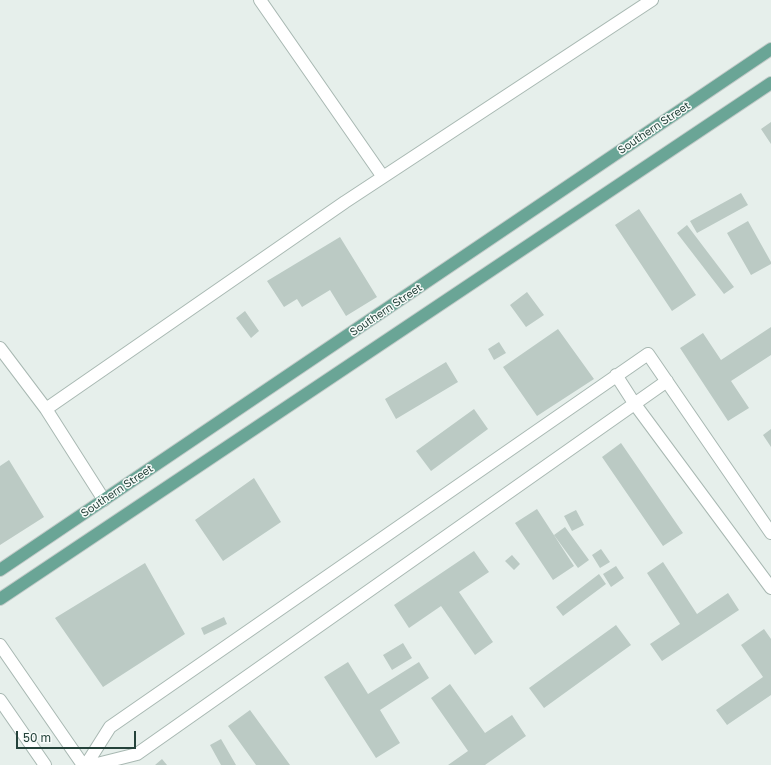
<!DOCTYPE html>
<html>
<head>
<meta charset="utf-8">
<style>
  body { margin:0 }
  #map { position:relative; width:771px; height:765px; overflow:hidden; background:#e6efeb; font-family:"Golos Text",sans-serif }
  canvas { display:block }
  .scale { position:absolute; left:16px; top:731px; width:120px; height:18px; box-sizing:border-box; border:2px solid #24423a; border-top:0; padding-left:5px; font-size:12px; line-height:14px; white-space:nowrap; color:#24423a; -webkit-text-stroke:3px #f7fbf9; paint-order:stroke }
</style>
</head>
<body>
<div id="map">
<canvas width="771" height="765"></canvas>
<div class="scale">50 m</div>
</div>
<script>
const ctx = document.querySelector('canvas').getContext('2d');
ctx.lineJoin = 'round';
function fillPath(path, color) { ctx.fillStyle = color; ctx.fill(path, 'evenodd'); }
const shape = rows => new Path2D(rows.map(r => 'M' + r).join(''));
function trace(path, color, width, dash) { ctx.strokeStyle = color; ctx.lineWidth = width; ctx.lineCap = dash ? 'butt' : 'round'; ctx.setLineDash(dash || []); ctx.stroke(path); }
function drawText(font, color, halo, rows, align = 'center') {
  ctx.font = font + ' "Golos Text",sans-serif'; ctx.lineWidth = 3; ctx.setLineDash([]); ctx.textBaseline = 'middle'; ctx.strokeStyle = halo; ctx.fillStyle = color; for (const [text, x, y, turn = 0] of rows) {
    ctx.save(); ctx.translate(x, y); ctx.rotate((+turn || 0) * Math.PI / 180); ctx.textAlign = isNaN(turn) ? turn : align; if (halo) ctx.strokeText(text, 0, 0); ctx.fillText(text, 0, 0); ctx.restore();
  }
}
fillPath(shape([
  [771,122,771,144,761,129],
  [741,193,748,205,697,233,690,221],
  [639,209,696,295,672,311,615,225],
  [748,221,771,262,771,264,751,275,727,233],
  [687,225,734,287,724,294,677,233],
  [340,237,377,297,346,316,330,290,302,307,297,299,284,307,267,281],
  [527,292,544,315,526,327,510,305],
  [245,311,259,331,251,338,236,318],
  [771,327,771,355,731,381,749,408,728,421,680,348,703,333,721,360],
  [558,329,594,379,537,416,503,367],
  [499,342,506,353,494,360,488,349],
  [446,362,458,382,396,419,385,399],
  [474,409,488,429,431,471,416,451],
  [771,429,771,447,763,435],
  [621,443,683,533,663,546,602,457],
  [9,460,44,517,0,545,0,466],
  [254,478,281,522,223,561,195,520],
  [537,509,574,566,553,580,515,523],
  [576,510,584,525,572,531,564,516],
  [565,527,589,560,578,568,554,535],
  [601,549,610,562,600,568,592,555],
  [474,551,489,572,459,592,493,642,475,655,441,606,409,628,394,605],
  [512,555,520,564,514,570,505,561],
  [663,562,697,614,728,593,739,610,662,661,650,644,680,624,647,573],
  [145,563,185,634,103,687,55,618],
  [616,566,624,578,611,587,603,574],
  [599,574,606,584,563,616,556,607],
  [224,617,227,624,204,635,201,628],
  [616,625,631,645,544,708,529,688],
  [764,629,771,639,771,695,727,725,716,710,763,677,741,645],
  [403,643,412,658,392,670,383,655],
  [348,662,368,694,419,662,429,678,380,710,400,743,376,758,324,677],
  [450,684,485,733,512,715,526,736,485,765,448,765,468,751,431,698],
  [250,710,290,765,256,765,228,726],
  [221,739,236,765,221,765,210,745],
  [162,759,167,765,155,765]
]), '#bbcac4');
const minor = shape([
  [260,0,383,177],
  [0,348,46,409,104,500],
  [616,375,634,403,771,588],
  [46,409,345,202,652,0],
  [0,645,83,765],
  [0,700,45,765],
  [86,765,110,727,648,354,771,533],
  [93,765,137,754,667,381]
]);
const major = shape([
  [0,570,771,49],
  [0,599,771,83]
]);
trace(minor, '#a8b8b2', 14);
trace(major, '#c2cac8', 14);
trace(minor, '#fff', 12);
trace(major, '#6aa596', 12);
drawText('11px', '#24423a', '#f7fbf9', [
  ["Southern Street",654,128,-34],
  ["Southern Street",386,310,-34],
  ["Southern Street",117,491,-34]
]);
</script>
</body>
</html>
